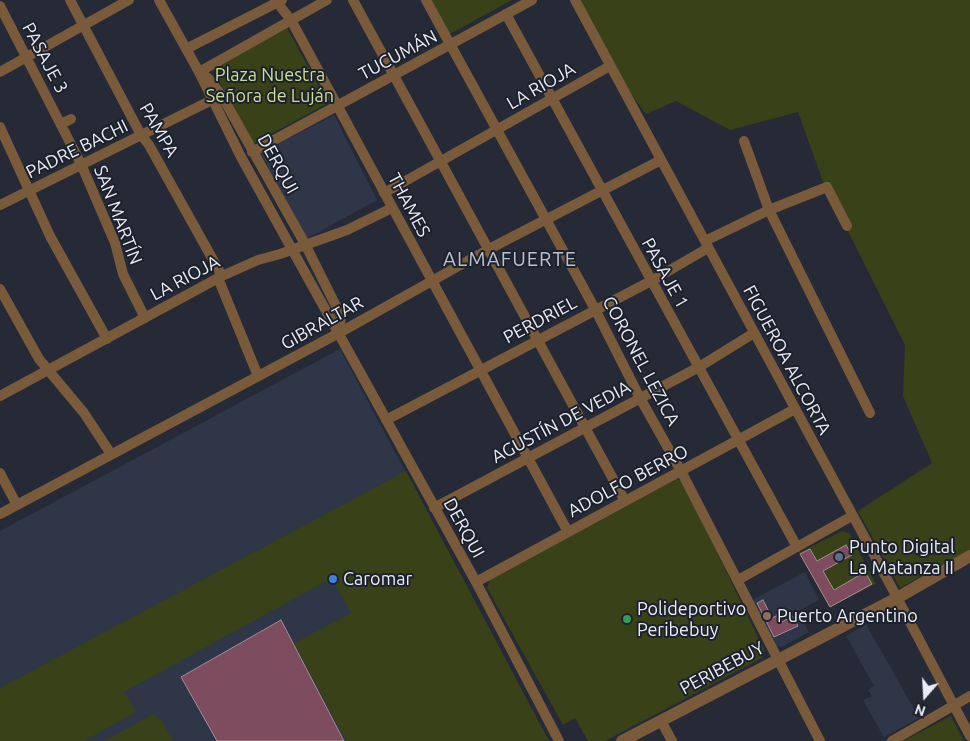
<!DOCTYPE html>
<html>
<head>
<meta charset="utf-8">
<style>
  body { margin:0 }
  #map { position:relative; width:970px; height:741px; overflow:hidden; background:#252a36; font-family:Ubuntu,sans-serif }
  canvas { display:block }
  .north { position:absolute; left:900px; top:671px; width:50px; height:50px; -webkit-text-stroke:4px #1c212c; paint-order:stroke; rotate:199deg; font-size:14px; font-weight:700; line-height:20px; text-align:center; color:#e9ecf4 }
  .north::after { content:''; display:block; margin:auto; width:18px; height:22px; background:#e9ecf4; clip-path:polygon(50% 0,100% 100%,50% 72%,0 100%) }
</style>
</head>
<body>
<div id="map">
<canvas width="970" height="741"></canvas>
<div class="north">N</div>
</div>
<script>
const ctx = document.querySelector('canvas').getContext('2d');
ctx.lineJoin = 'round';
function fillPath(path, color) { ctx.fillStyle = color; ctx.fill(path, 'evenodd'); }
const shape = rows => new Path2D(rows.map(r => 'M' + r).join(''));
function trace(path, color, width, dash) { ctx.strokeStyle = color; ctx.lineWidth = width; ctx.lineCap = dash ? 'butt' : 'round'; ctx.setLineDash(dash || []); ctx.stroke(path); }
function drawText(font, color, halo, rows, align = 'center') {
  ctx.font = font + ' Ubuntu,sans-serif'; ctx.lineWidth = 4; ctx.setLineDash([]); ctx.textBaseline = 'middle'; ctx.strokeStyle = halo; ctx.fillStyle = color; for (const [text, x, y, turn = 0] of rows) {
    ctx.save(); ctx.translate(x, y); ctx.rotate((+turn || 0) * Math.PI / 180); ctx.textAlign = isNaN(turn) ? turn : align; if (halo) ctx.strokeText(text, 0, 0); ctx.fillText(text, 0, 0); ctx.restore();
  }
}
fillPath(shape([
  [334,115,377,200,306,239,261,153],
  [340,349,549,741,0,741,0,531],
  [805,572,819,600,798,611,809,632,782,647,777,646,752,600],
  [866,624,919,718,884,737,863,700,872,696,868,690,874,686,846,636]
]), '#2f3647');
fillPath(shape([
  [429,0,512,0,448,35],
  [575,0,970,0,970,550,900,588,858,511,932,463,903,396,905,345,822,179,798,112,730,130,676,101,646,114,610,66],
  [287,28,328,103,253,144,212,68],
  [406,471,549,741,346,741,294,643,351,613,332,578,124,692,136,712,84,741,0,741,0,688],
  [677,479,683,481,764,650,762,658,605,741,588,741,575,718,563,725,487,588,490,580],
  [842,531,849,533,876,584,830,607,799,553],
  [153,714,162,721,173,741,104,741],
  [951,716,964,741,903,741]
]), '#384118');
const building = shape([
  [846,545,852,555,823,571,834,590,865,572,872,584,830,607,800,554,810,549,817,561,846,545],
  [763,600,772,618,778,615,782,622,793,616,798,626,774,637,757,603,763,600],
  [281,620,344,741,217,741,181,677,281,620]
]);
fillPath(building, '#7e4c5f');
trace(building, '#a08e94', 1);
trace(shape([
  [70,0,141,135,149,145,222,276],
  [159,0,199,72,241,157,476,582,559,741],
  [275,0,291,20,568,532],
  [353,0,625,501],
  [426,0,595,309,640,398,681,471,820,741],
  [575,0,893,590,970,736],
  [0,6,81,164,115,243,123,274,145,318],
  [506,14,797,547],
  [186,49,282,0],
  [0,72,129,0],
  [199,72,327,0],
  [200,72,209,79,222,96,305,244,341,316,339,333],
  [61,124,71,119],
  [0,127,50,236,107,339],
  [744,141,769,210,827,187,847,226],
  [252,152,532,0],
  [384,193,610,66],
  [0,205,216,98],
  [705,241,769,210,870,413],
  [218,278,258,376],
  [0,289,39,359,84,413,111,454],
  [0,396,222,276,258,260,280,254,347,230,392,208],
  [386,420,651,281,708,248],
  [0,473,17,505],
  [434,508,699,367,754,333],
  [0,514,339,333,489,249,661,160],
  [738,580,852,516],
  [476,582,795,409],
  [661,721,672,741],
  [892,741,970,696]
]), '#795b3c', 10);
trace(shape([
  [622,741,897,598,970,556]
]), '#795b3c', 12);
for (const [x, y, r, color] of [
  [839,557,5,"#5c6f8a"],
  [333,579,5,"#3f7fe0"],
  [767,616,5,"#8d6e63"],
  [627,619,5,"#2e9e5b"]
]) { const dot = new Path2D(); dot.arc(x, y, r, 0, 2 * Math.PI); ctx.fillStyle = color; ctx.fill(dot); trace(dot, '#1c212c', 2); }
drawText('18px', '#e9ecf4', '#1c212c', [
  ["TUCUMÁN",398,55,-28],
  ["PASAJE 3",45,58,62],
  ["LA RIOJA",541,86,-30],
  ["PAMPA",159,130,60],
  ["PADRE BACHI",77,149,-26],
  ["DERQUI",278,164,61],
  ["THAMES",409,205,62],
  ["SAN MARTÍN",118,215,69],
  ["PASAJE 1",665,273,61],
  ["LA RIOJA",185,278,-28],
  ["PERDRIEL",540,320,-28],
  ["GIBRALTAR",322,323,-29],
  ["FIGUEROA ALCORTA",787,360,62],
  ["CORONEL LEZICA",641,361,62],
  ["AGUSTÍN DE VEDIA",561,422,-28],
  ["ADOLFO BERRO",628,481,-28],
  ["DERQUI",464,528,61],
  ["PERIBEBUY",722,668,-28]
]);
drawText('18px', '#cbdf93', '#1c212c', [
  ["Plaza Nuestra",270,75],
  ["Señora de Luján",270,96]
]);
drawText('18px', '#e9ecf4', '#1c212c', [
  ["Punto Digital",849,547],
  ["La Matanza II",849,568],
  ["Caromar",343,579],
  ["Polideportivo",637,609],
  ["Peribebuy",637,630],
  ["Puerto Argentino",777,616]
], 'left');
ctx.letterSpacing = '1px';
drawText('20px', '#bac1d0', '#1c212c', [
  ["ALMAFUERTE",510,259]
]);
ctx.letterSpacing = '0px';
</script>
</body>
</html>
